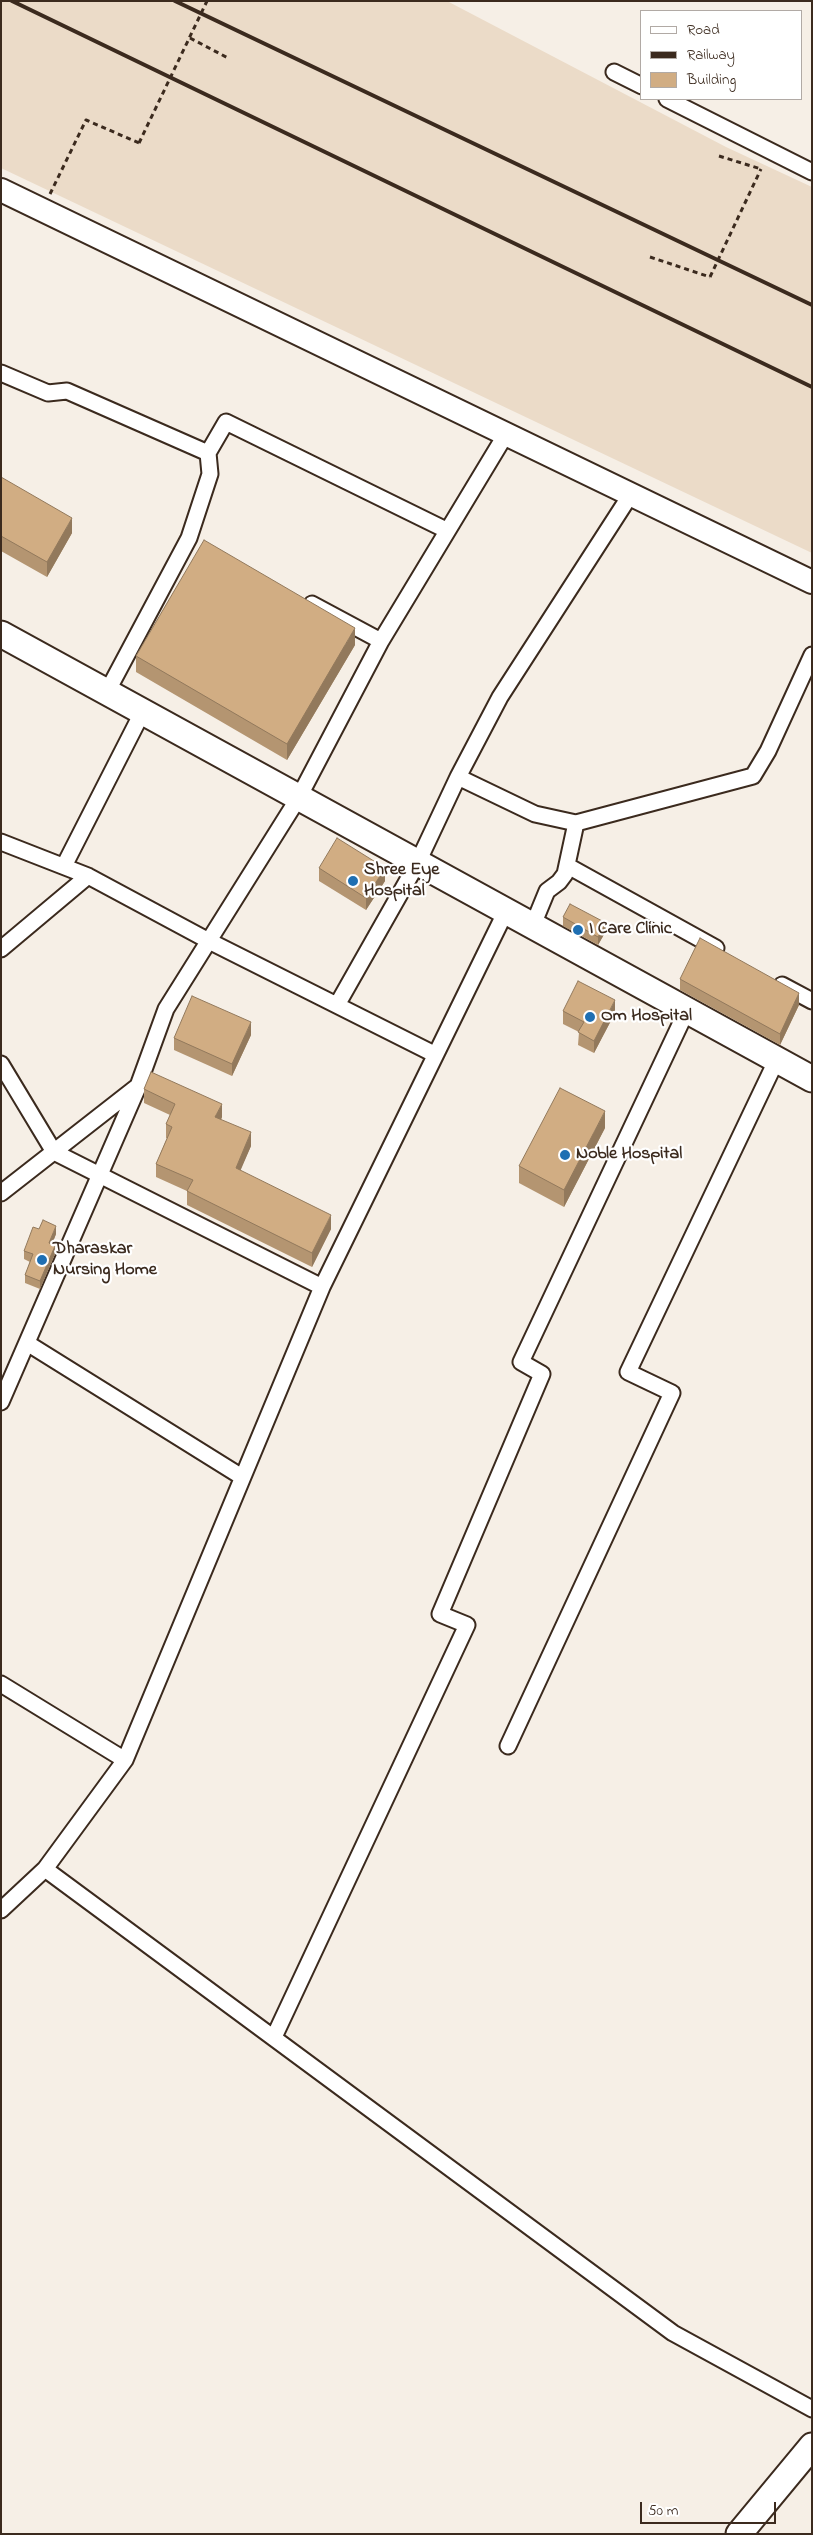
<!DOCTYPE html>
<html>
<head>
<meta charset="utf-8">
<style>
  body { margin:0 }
  #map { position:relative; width:813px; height:2535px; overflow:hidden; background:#f6efe6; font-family:"Indie Flower",sans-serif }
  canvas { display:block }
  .frame { position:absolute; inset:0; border:2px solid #3b2a1e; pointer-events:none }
  .legend { position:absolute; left:640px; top:10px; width:162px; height:90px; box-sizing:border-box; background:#fff; border:1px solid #b1aaa5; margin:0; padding:6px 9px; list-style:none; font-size:15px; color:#3b2a1e }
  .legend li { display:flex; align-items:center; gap:10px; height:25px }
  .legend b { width:25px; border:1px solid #b1aaa5 }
  .scale { position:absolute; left:640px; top:2502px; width:136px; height:22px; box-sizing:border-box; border:2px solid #3b2a1e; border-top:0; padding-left:6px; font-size:15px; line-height:18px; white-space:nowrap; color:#3b2a1e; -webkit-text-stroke:4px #fff; paint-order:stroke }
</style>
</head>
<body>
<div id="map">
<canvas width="813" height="2535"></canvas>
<div class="frame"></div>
<ul class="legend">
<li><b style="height:6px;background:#fff"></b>Road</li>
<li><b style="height:6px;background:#3b2a1e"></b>Railway</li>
<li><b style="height:14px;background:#d1ad83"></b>Building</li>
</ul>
<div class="scale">50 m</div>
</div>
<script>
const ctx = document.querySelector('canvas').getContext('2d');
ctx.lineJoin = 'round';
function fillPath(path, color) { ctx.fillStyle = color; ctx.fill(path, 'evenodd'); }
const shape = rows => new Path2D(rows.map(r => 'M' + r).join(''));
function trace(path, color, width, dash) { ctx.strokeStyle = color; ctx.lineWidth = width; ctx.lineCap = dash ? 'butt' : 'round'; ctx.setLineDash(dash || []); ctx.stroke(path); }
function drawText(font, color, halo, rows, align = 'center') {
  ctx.font = font + ' "Indie Flower",sans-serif'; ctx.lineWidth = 4.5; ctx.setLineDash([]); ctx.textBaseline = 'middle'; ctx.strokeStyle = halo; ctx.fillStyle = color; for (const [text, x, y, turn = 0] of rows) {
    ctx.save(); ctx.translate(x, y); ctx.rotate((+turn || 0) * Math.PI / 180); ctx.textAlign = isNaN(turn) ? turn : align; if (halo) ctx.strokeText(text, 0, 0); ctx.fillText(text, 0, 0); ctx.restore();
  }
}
fillPath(shape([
  [1,1,447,1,726,147,812,187,812,553,1,168]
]), '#ebdbc8');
const street = shape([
  [614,72,642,86],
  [667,99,812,172],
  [1,373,48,393,67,391,208,453],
  [312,604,381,641],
  [107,692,189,538,210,474,208,453,226,422,446,530],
  [458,777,535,814,576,823,753,776,768,751,812,655],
  [1,842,88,876,209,941,434,1054],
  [64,866,143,711],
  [568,866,716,948],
  [506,911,322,1287,125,1760,45,1869,673,2333,812,2409],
  [533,925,547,891,559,882,565,874,576,823],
  [1,949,88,876],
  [782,985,812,1001],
  [337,1005,418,862,458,777,500,697,631,494],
  [1,1064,54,1152,322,1287],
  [1,1193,138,1086,166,1009,299,797,381,641,506,434],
  [27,1343,242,1477],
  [1,1402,138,1087],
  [1,1684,125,1760],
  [508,1746,672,1393,628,1372,777,1059],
  [1,1910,45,1869],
  [274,2037,467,1625,440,1614,542,1374,521,1362,687,1010]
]);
const secondary = shape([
  [1,190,812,582]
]);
const primary = shape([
  [1,634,812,1079],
  [739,2534,812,2446]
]);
trace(street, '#3b2a1e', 19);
trace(secondary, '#3b2a1e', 26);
trace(primary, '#3b2a1e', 29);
trace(shape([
  [190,38,228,58],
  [719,156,761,169],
  [50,194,86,120,139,143],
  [650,257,710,277]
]), '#3b2a1e', 3, [5, 4]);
trace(street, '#fff', 15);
trace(secondary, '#fff', 22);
trace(primary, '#fff', 25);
trace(shape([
  [12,1,812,387],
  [175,1,812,305]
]), '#3b2a1e', 4);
trace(shape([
  [139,143,207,1],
  [710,277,761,169]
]), '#3b2a1e', 3, [5, 4]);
fillPath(shape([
  [1,477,72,533,47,577,1,551],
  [355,645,287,760,136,672,136,656],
  [319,868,385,881,366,910,319,881],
  [563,917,606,931,598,945,563,926],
  [680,979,799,1005,780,1045,680,990],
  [563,1011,615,1013,594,1053,578,1045,579,1032,563,1024],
  [251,1035,232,1076,174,1050,174,1038],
  [144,1089,222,1117,221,1120,251,1146,240,1170,331,1229,312,1267,187,1205,187,1191,156,1177,156,1164,167,1138,166,1138,166,1124,170,1115,144,1103],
  [605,1128,564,1207,519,1183,519,1166],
  [39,1229,56,1234,52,1244,55,1254,40,1289,25,1283,25,1275,30,1262,24,1259,24,1251]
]), '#b49571');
fillPath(shape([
  [72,518,72,533,47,577,47,562],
  [355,628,355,645,287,760,287,744],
  [385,868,385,881,366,910,366,898],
  [606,923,606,931,598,945,598,937],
  [799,993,799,1005,780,1045,780,1034],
  [615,1000,615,1013,594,1053,594,1041],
  [251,1022,251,1035,232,1076,232,1064],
  [222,1104,222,1117,215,1131,215,1117],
  [605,1111,605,1128,564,1207,564,1190],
  [251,1132,251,1146,236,1181,236,1168],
  [331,1215,331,1229,312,1267,312,1253],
  [56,1226,56,1234,49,1252,49,1243],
  [55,1246,55,1254,40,1289,40,1281]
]), '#92795c');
const building = shape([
  [1,477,72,518,47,562,1,536,1,477],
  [204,540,355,628,287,744,136,656,204,540],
  [337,838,385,868,366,898,319,868,337,838],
  [570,904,606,923,598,937,563,917,570,904],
  [700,938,799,993,780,1034,680,979,700,938],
  [578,981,615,1000,594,1041,578,1032,584,1022,563,1011,578,981],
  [192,996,251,1022,232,1064,174,1038,192,996],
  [151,1072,222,1104,215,1117,251,1132,236,1168,331,1215,312,1253,187,1191,193,1180,156,1164,172,1127,166,1124,175,1104,144,1089,151,1072],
  [560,1088,605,1111,564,1190,519,1166,560,1088],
  [43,1220,56,1226,49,1243,55,1246,40,1281,25,1275,33,1254,24,1251,33,1227,39,1229,43,1220]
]);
fillPath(building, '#d1ad83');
trace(building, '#92795c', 1);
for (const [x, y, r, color] of [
  [353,881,6,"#1f6fb2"],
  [578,930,6,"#1f6fb2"],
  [590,1017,6,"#1f6fb2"],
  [565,1155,6,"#1f6fb2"],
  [42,1260,6,"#1f6fb2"]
]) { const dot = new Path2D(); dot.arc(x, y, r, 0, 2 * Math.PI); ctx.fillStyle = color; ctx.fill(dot); trace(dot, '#fff', 2); }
drawText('bold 18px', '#3b2a1e', '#fff', [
  ["Shree Eye",364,871],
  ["Hospital",364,892],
  ["I Care Clinic",589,930],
  ["Om Hospital",601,1017],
  ["Noble Hospital",576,1155],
  ["Dharaskar",53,1250],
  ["Nursing Home",53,1271]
], 'left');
</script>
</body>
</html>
